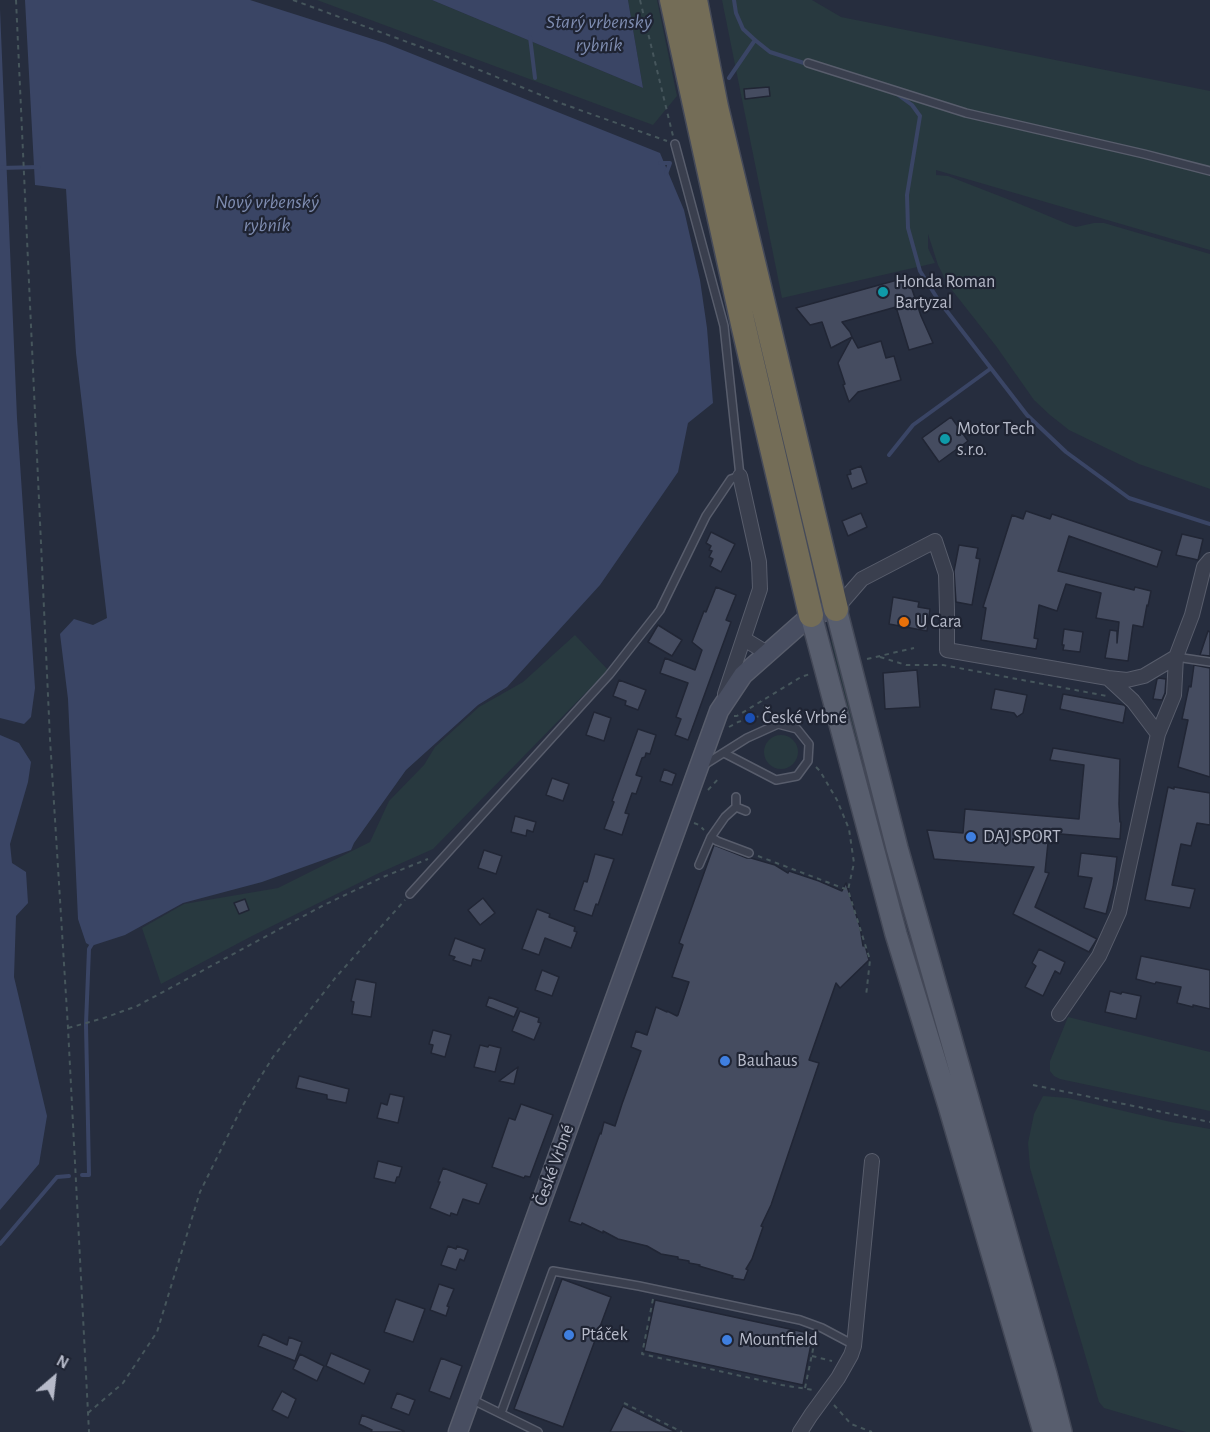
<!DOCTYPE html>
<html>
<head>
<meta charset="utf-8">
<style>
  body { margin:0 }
  #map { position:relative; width:1210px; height:1432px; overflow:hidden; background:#262d3e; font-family:"Alegreya Sans",sans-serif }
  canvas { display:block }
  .north { position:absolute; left:24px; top:1348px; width:60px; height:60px; -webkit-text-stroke:4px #1f2433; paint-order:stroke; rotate:28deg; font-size:16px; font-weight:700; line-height:24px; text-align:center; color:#b6bac9 }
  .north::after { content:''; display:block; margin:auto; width:21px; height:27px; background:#b6bac9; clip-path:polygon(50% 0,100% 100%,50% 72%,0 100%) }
</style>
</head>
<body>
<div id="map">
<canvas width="1210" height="1432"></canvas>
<div class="north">N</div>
</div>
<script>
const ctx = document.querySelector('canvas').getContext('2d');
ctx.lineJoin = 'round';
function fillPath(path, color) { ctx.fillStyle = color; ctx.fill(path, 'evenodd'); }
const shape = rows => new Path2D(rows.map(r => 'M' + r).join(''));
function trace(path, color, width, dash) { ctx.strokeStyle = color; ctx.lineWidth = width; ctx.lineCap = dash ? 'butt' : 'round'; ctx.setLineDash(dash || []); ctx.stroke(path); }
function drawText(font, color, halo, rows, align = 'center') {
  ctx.font = font + ' "Alegreya Sans",sans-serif'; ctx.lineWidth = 4.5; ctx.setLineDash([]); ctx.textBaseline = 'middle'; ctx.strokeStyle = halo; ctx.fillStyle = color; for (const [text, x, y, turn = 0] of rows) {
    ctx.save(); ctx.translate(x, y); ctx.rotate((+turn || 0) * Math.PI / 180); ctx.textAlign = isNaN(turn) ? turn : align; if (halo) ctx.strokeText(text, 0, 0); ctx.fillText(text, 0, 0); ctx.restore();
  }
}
fillPath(shape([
  [317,0,432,0,643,88,628,0,657,0,677,96,653,125],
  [722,0,812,0,841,17,1210,91,1210,250,936,170,936,175,948,176,1015,202,1070,225,1076,227,1094,223,1104,223,1210,254,1210,489,1139,464,1069,430,1050,415,1034,400,996,346,948,285,938,265,928,234,928,248,935,263,782,298],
  [575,635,608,670,433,849,377,874,252,936,161,984,142,928,184,904,278,888,370,842,389,801,424,765,435,747,479,707,523,682],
  [831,641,833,641,894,872,892,870,850,716],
  '764 752a17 17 0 1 1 34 0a17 17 0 1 1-34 0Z',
  [1068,1017,1210,1052,1210,1111,1060,1079,1054,1076,1050,1071,1050,1061],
  [1043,1096,1068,1098,1171,1122,1210,1129,1210,1432,1186,1432,1104,1408,1099,1402,1030,1168,1028,1143,1034,1114]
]), '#28393f');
fillPath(shape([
  [25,0,250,0,385,43,660,153,684,210,700,280,707,328,713,403,688,423,678,472,600,585,507,687,478,705,406,770,354,843,351,850,262,882,183,903,125,935,91,946,86,943,78,919,68,699,60,634,74,619,93,625,107,618,76,353,66,189,35,185],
  [432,0,628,0,643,88],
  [0,9,17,418,35,688,31,717,24,724,0,718],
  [0,735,19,743,31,762,28,782,10,844,12,863,26,872,28,903,16,916,14,977,47,1116,39,1164,0,1210]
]), '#3a4565');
trace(shape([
  [734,0,736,13,743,29,755,40,770,52,807,64],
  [530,37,535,78],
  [729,78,755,40],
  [897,94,912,105,920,116,907,195,908,228,920,271,939,301,1027,415,1066,452,1129,498,1210,524],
  [660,163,670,163,666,174],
  [0,168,39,167],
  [889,455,913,425,990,369],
  [82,1175,89,1175,86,1024,89,949,92,944],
  [0,1244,57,1177,69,1176]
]), '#3a4565', 4);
const building = shape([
  [769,87,770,96,745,99,744,89,769,87],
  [908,277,921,316,933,343,909,350,896,307,842,322,850,332,852,337,831,348,822,322,810,325,796,308,908,277],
  [852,337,858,348,881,341,886,358,894,356,901,380,858,392,849,402,843,385,845,384,838,363,852,337],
  [951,417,968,441,939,462,922,438,951,417],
  [861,466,867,483,852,489,847,475,851,474,850,470,861,466],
  [1026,511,1050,519,1052,514,1162,551,1157,567,1069,536,1058,571,1134,590,1135,587,1151,591,1148,606,1147,605,1143,627,1133,625,1128,661,1105,658,1110,630,1117,631,1117,643,1119,622,1096,618,1101,593,1066,584,1057,611,1039,605,1034,638,1038,639,1036,649,981,640,986,608,983,607,1012,515,1023,519,1026,511],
  [861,513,867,527,848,536,842,521,861,513],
  [711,532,735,544,721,572,710,566,713,559,709,557,712,551,709,550,711,546,706,543,711,532],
  [1182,534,1203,539,1198,560,1176,555,1182,534],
  [959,545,978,548,976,558,980,559,972,605,956,602,954,571,959,545],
  [716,587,736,595,726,620,731,622,688,740,675,735,681,719,676,717,688,683,660,673,665,658,695,670,702,650,692,642,704,611,706,612,716,587],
  [893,597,919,602,918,607,930,609,927,631,889,624,893,597],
  [658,625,682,640,672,656,648,642,658,625],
  [1064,629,1083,632,1080,652,1063,650,1064,645,1062,645,1064,629],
  [1208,631,1210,632,1210,656,1200,655,1208,631],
  [1194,665,1210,668,1210,777,1178,767,1188,720,1182,719,1189,686,1191,687,1194,665],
  [917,670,920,707,885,709,883,673,917,670],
  [1159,678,1166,679,1165,693,1162,700,1153,699,1157,679,1159,678],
  [619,680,646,690,638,710,625,705,626,701,613,696,619,680],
  [995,689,1027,695,1023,713,1017,717,1014,713,991,709,995,689],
  [1063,694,1124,705,1126,707,1123,723,1060,709,1063,694],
  [594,712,611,718,604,741,586,735,594,712],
  [638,729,656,735,650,754,646,753,645,757,642,758,636,775,642,777,636,794,632,793,625,813,629,814,622,835,604,829,614,802,612,801,638,729],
  [1053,748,1120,759,1119,804,1120,822,1121,822,1120,839,1049,833,1045,872,1049,873,1035,907,1097,939,1089,952,1013,914,1034,867,934,859,927,830,963,833,965,809,1079,819,1084,765,1050,760,1053,748],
  [664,769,676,774,672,785,660,781,664,769],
  [552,778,569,784,563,801,546,795,552,778],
  [1168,787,1174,789,1174,787,1210,793,1210,825,1197,823,1191,846,1181,844,1172,885,1195,889,1190,908,1145,900,1168,787],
  [515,816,536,822,533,832,527,830,526,836,511,832,515,816],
  [714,845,747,858,751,858,775,865,788,873,789,871,819,881,842,891,846,883,860,927,863,946,865,945,869,960,840,988,836,983,809,1060,819,1063,771,1205,761,1226,763,1227,752,1259,746,1269,748,1270,744,1280,732,1278,733,1276,699,1266,700,1265,689,1263,689,1261,678,1259,678,1257,661,1254,647,1246,618,1239,603,1231,603,1233,582,1223,581,1225,569,1221,600,1133,601,1134,604,1122,615,1126,622,1104,641,1051,631,1047,636,1031,647,1035,656,1007,667,1012,667,1011,677,1016,678,1015,689,982,672,977,683,945,679,943,714,845],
  [484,850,502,856,496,874,478,868,484,850],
  [1081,853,1117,857,1113,887,1106,914,1084,908,1092,878,1078,876,1081,853],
  [595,854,614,859,598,905,596,904,592,916,574,910,584,881,587,882,595,854],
  [483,898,495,913,480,925,468,910,483,898],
  [245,899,249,910,239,914,234,903,245,899],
  [537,909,550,914,549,917,575,927,574,931,577,932,571,948,545,938,539,955,522,949,537,909],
  [455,938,485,949,481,961,473,959,471,966,453,960,455,957,449,955,455,938],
  [1039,949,1065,962,1060,974,1055,971,1043,996,1025,987,1036,966,1032,963,1039,949],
  [1141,956,1210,970,1210,1009,1193,1005,1193,1007,1177,1003,1181,987,1156,982,1155,984,1136,979,1141,956],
  [542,970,559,977,552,996,535,990,542,970],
  [356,979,376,983,371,1017,352,1014,354,1002,351,1001,356,979],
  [1110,991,1121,994,1122,992,1141,996,1136,1019,1105,1012,1110,991],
  [489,997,518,1008,514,1017,486,1006,489,997],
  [520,1011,539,1018,538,1022,541,1023,534,1040,512,1031,520,1011],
  [433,1030,451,1035,445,1057,431,1053,433,1045,429,1044,433,1030],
  [480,1045,488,1047,489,1045,501,1048,495,1072,474,1067,480,1045],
  [518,1067,514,1084,499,1081,518,1067],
  [299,1076,349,1089,346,1103,327,1099,327,1095,296,1088,299,1076],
  [390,1094,404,1097,398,1123,377,1118,381,1103,387,1105,390,1094],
  [521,1104,553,1115,530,1177,525,1176,524,1178,492,1167,509,1118,515,1120,521,1104],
  [378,1161,402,1167,399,1177,397,1177,395,1183,374,1178,378,1161],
  [443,1168,487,1184,479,1204,463,1199,457,1215,451,1213,450,1216,430,1208,440,1182,438,1182,443,1168],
  [448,1246,456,1249,457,1246,468,1250,464,1261,460,1259,456,1270,441,1265,448,1246],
  [562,1279,611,1297,563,1427,514,1409,562,1279],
  [439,1284,454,1289,447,1306,449,1307,446,1316,430,1310,439,1284],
  [396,1299,425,1309,413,1342,384,1332,396,1299],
  [655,1300,813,1334,803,1385,644,1351,655,1300],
  [263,1334,287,1345,289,1337,302,1342,295,1361,258,1346,263,1334],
  [331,1353,370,1370,364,1384,326,1366,331,1353],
  [300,1354,324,1366,317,1381,293,1369,300,1354],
  [441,1358,462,1366,450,1399,429,1391,441,1358],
  [282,1391,296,1399,288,1418,272,1410,282,1391],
  [397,1393,415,1400,409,1415,391,1408,397,1393],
  [623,1406,676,1432,610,1432,623,1406],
  [362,1415,404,1431,404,1432,371,1432,372,1430,359,1424,362,1415]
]);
fillPath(building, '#454c60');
trace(building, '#212635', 1.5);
const lane = shape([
  [808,63,966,113,1144,154,1210,171],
  [1176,657,1210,662],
  [704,765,747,738,778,724,797,729,809,744,808,761,797,776,776,780,724,753],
  [736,797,736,807],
  [711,837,717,841,749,853],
  [699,865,711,837,725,817,736,807,746,811],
  [410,894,609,675,660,610,706,516,731,479,740,476,724,326,675,144],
  [471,1399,538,1432],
  [501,1413,553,1271,639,1286,800,1320,822,1328,854,1345]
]);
const street = shape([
  [836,609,862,579,935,541,946,574,947,610,947,650,1108,678,1127,680,1144,676,1176,657,1192,615,1204,567,1210,560],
  [744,639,767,653],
  [1108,678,1133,701,1158,734],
  [725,694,760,589,759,562,740,476],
  [1059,1014,1099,956,1119,912,1158,734,1174,695,1176,657],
  [800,1432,811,1415,838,1378,851,1355,854,1346,872,1161]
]);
const secondary = shape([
  [458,1432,719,711,743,675,811,615,823,612]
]);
const primary = shape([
  [836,609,897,848,1046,1374,1061,1432],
  [811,615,896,934,949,1106,1044,1432]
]);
const highway = shape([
  [672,0,743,324,811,615],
  [695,0,716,107,836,609]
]);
trace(lane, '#585d6c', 10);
trace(street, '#585d6c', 16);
trace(secondary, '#585d6c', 21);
trace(primary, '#434857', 24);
trace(highway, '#454a59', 27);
trace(shape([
  [16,0,50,739,68,1028,89,1432],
  [293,0,440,54,563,104,667,141],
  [640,0,673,136],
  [880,657,906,665,943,665,1107,696],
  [867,659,914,648],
  [734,716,737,716,801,677,810,674],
  [729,727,738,722,767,714,762,701],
  [816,767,820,771,837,800,849,829,854,863,848,890],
  [708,790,720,777],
  [694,823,699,825,704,830],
  [758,856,848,890,870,960,866,996],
  [68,1028,104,1018,137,1006,324,905,383,877,428,859],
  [1033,1085,1210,1122],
  [653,1299,642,1354,782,1385,813,1390],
  [812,1356,832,1361],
  [805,1388,816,1335],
  [624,1403,682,1432],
  [834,1405,851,1424,872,1432],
  [88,1413,123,1383,157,1332,200,1192,243,1105,273,1057,336,977,405,900]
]), '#46565c', 2, [4.5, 4.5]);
trace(lane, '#3a3f4e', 7);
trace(street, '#3a3f4e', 14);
trace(secondary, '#484e61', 18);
trace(primary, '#585e6e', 21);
trace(highway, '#746d57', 24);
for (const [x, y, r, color] of [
  [883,292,6,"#0f9aa8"],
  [945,439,6,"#0f9aa8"],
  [904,622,6,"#e8710a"],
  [750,718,6,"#1a4fb4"],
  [971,837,6,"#3f7fe0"],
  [725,1061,6,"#3f7fe0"],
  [569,1335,6,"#3f7fe0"],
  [727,1340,6,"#3f7fe0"]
]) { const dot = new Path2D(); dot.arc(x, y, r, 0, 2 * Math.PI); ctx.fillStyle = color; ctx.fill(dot); trace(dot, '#1f2433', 2); }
drawText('18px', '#b6bac9', '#1f2433', [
  ["Honda Roman",895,282],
  ["Bartyzal",895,303],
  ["Motor Tech",957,429],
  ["s.r.o.",957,450],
  ["U Cara",916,622],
  ["České Vrbné",762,718],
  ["DAJ SPORT",983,837],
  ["Bauhaus",737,1061],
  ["Ptáček",581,1335],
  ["Mountfield",739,1340]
], 'left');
drawText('18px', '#b6bac9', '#1f2433', [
  ["České Vrbné",554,1165,-70]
]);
drawText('italic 20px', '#7e8cb0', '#1f2433', [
  ["Starý vrbenský",599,22],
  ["rybník",599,45],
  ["Nový vrbenský",267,202],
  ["rybník",267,225]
]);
</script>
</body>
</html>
